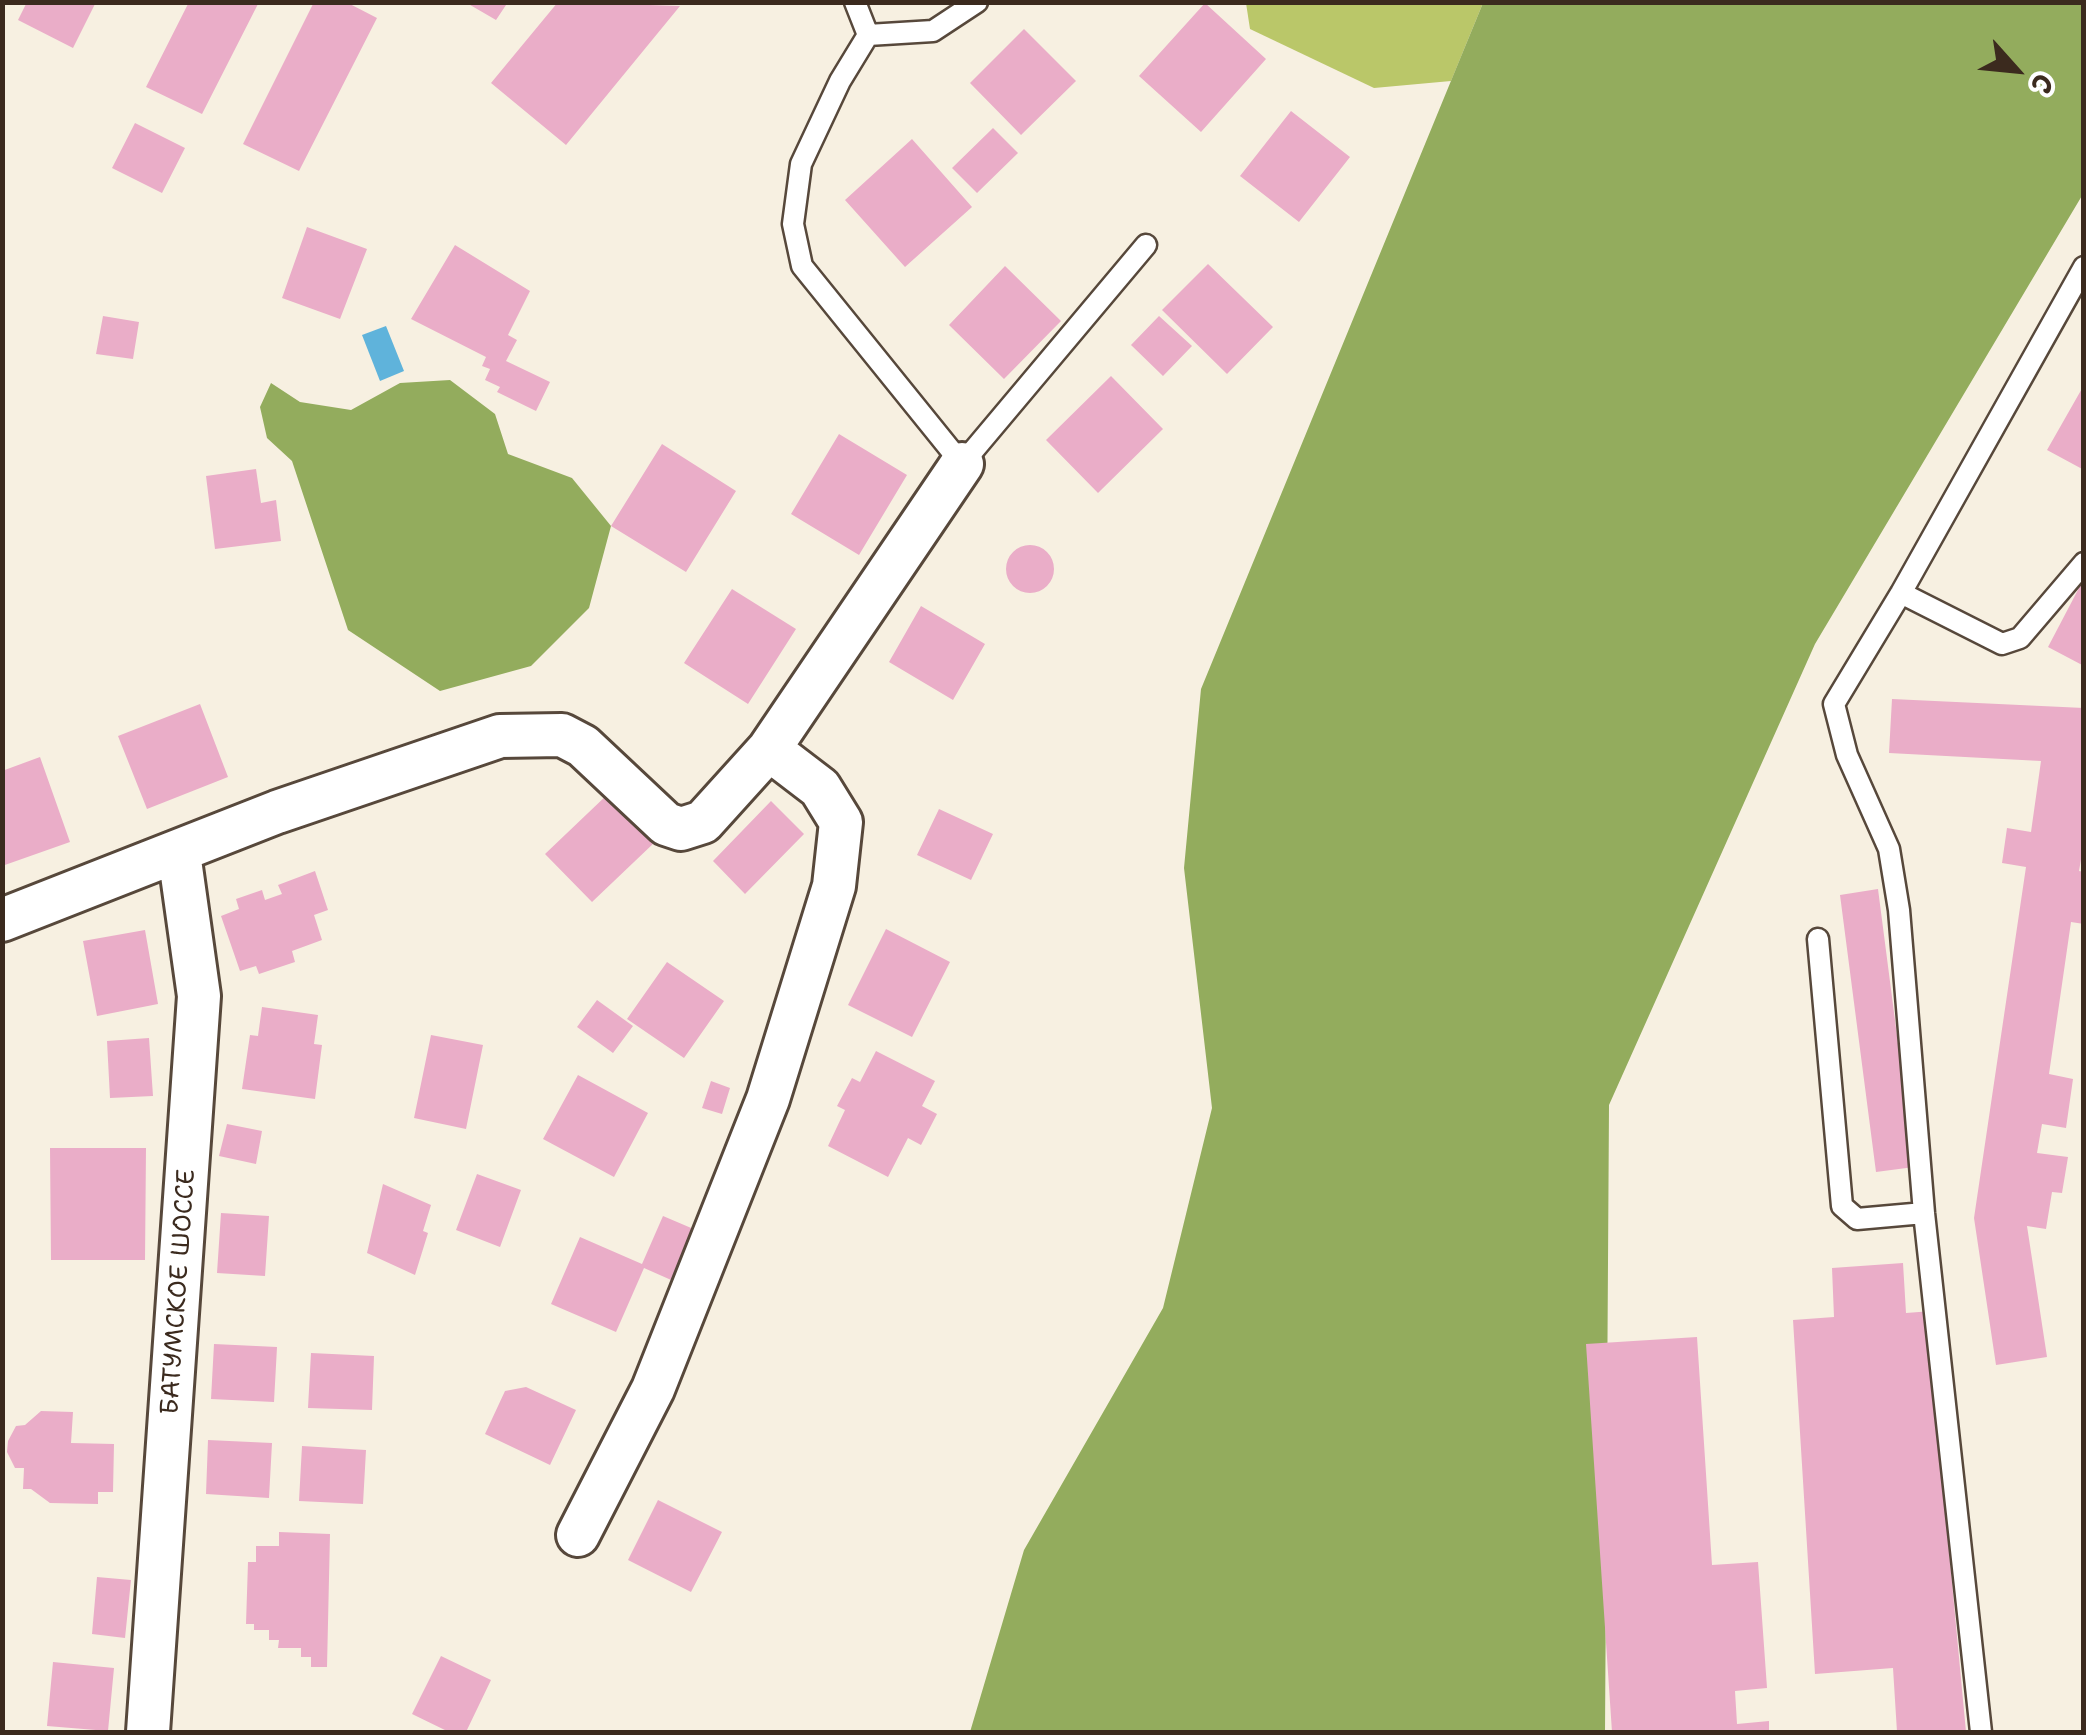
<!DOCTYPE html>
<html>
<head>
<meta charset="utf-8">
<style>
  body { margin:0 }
  #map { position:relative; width:2086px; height:1735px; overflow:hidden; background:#f7f0e1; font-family:"Shantell Sans",sans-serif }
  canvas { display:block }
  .frame { position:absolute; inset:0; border:5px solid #3b2a1e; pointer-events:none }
  .north { position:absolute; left:1966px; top:20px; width:100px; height:100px; -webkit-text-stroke:8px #fff; paint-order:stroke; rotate:117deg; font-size:28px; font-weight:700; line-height:40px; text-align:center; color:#3b2a1e }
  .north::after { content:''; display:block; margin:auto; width:35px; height:45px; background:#3b2a1e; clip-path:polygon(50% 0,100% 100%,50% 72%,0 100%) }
</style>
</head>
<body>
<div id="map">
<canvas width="2086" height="1735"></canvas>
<div class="frame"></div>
<div class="north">С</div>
</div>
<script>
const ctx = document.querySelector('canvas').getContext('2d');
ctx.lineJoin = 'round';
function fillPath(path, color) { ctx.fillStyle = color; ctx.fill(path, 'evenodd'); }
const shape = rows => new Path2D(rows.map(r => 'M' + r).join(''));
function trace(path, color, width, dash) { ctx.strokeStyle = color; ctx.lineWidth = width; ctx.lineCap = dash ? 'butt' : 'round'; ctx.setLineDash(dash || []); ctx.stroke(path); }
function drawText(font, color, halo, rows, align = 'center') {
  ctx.font = font + ' "Shantell Sans",sans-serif'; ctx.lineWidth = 8; ctx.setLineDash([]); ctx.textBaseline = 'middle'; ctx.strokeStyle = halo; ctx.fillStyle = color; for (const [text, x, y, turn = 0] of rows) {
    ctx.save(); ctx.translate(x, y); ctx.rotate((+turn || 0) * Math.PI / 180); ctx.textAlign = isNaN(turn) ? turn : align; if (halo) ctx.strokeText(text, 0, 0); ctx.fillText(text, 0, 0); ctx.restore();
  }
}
fillPath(shape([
  [1246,3,1483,3,1451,81,1374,88,1250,29]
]), '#bac769');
fillPath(shape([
  [1483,3,2083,3,2083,194,1815,644,1609,1105,1605,1732,970,1732,1024,1550,1163,1308,1212,1108,1184,868,1201,689],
  [450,380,495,414,508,454,572,478,611,526,589,608,531,666,440,691,348,630,292,461,267,438,260,407,271,383,300,402,351,410,400,383]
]), '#93ac5d');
fillPath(shape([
  [386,326,404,371,380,381,362,335]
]), '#5fb3db');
fillPath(shape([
  [27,2,96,2,73,48,18,20],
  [189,2,259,2,202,114,146,87],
  [314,2,346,2,377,18,299,171,243,144],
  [465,2,508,2,496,20],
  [558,2,680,6,566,145,491,83],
  [1205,3,1266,59,1201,132,1139,76],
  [1024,29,1076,81,1021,135,970,83],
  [1291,111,1350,157,1299,222,1240,176],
  [135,123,185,148,162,193,112,168],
  [993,128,1018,153,977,193,952,168],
  [912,139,972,207,905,267,845,200],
  [307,227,367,249,340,319,282,298],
  [455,245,530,291,508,335,517,340,506,361,550,382,536,411,497,392,500,387,485,380,490,369,482,366,486,357,411,319],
  [1208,264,1273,327,1227,374,1162,310],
  [1005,266,1061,321,1004,379,949,325],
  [103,316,139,322,133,359,96,354],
  [1159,316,1192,346,1163,376,1131,345],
  [1111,376,1163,429,1098,493,1046,440],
  [2084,385,2084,470,2047,450],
  [839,434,907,475,859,555,791,514],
  [662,444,736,491,686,572,611,526],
  [256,469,261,503,276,500,281,541,215,549,206,476],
  '1006 569a24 24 0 1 1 48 0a24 24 0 1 1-48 0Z',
  [2080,586,2084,588,2084,666,2048,647],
  [732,589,796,629,748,704,684,663],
  [921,606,985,644,953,700,889,662],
  [1892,699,2084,708,2084,842,2079,871,2084,872,2084,924,2071,922,2049,1074,2073,1079,2066,1128,2042,1124,2037,1153,2068,1157,2062,1193,2052,1192,2046,1229,2027,1226,2047,1357,1996,1365,1974,1218,2026,867,2002,863,2007,828,2031,832,2041,761,1889,753],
  [200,704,228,777,147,809,118,736],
  [40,757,70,842,2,866,2,771],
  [609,793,655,842,592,902,545,854],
  [771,801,804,834,745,894,713,861],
  [939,809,993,834,971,880,917,855],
  [315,871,328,910,314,915,322,940,292,951,295,962,259,974,256,966,240,971,221,916,239,909,236,899,262,890,265,900,282,894,278,885],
  [1878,889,1914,1167,1876,1172,1840,895],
  [886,929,950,962,912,1037,848,1005],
  [145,930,158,1004,97,1016,83,941],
  [667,962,724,1001,684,1058,627,1019],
  [597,1000,633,1026,613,1053,577,1027],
  [262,1007,318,1015,314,1044,322,1045,315,1099,242,1089,250,1035,258,1036],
  [431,1035,483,1045,466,1129,414,1118],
  [149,1038,153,1096,110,1098,107,1041],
  [876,1051,935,1081,922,1106,937,1114,921,1145,908,1138,888,1177,828,1146,845,1110,837,1106,852,1078,860,1082],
  [578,1075,648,1113,614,1177,543,1139],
  [711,1081,730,1088,722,1114,702,1108],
  [227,1124,262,1131,256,1164,219,1156],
  [50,1148,146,1148,145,1260,51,1260],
  [477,1174,521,1190,500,1247,456,1230],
  [383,1184,431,1205,423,1231,428,1233,415,1275,367,1253],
  [221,1213,269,1216,265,1276,217,1273],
  [663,1216,710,1236,687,1287,644,1268,616,1332,551,1304,580,1237,642,1264],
  [1903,1263,1906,1313,1932,1311,1943,1487,1966,1732,1897,1732,1893,1668,1815,1674,1793,1320,1834,1317,1832,1268],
  [1697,1337,1712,1565,1758,1562,1767,1688,1735,1691,1737,1724,1769,1721,1769,1732,1612,1732,1586,1344],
  [214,1344,277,1347,274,1402,211,1399],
  [311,1353,374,1356,372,1410,308,1408],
  [526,1387,576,1410,550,1465,485,1434,505,1391],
  [41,1411,73,1412,71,1443,114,1444,113,1492,98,1492,98,1504,50,1503,31,1489,23,1489,24,1468,15,1468,7,1452,8,1441,16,1426,25,1425],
  [208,1440,272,1443,269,1498,206,1494],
  [302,1446,366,1450,363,1504,299,1501],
  [658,1500,722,1532,691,1592,628,1560],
  [279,1532,330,1534,327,1667,311,1667,311,1657,301,1657,301,1648,278,1648,279,1640,269,1640,269,1630,254,1630,254,1624,246,1624,248,1562,256,1562,256,1546,279,1546],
  [97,1577,131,1580,125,1638,92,1634],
  [441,1656,491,1680,466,1732,449,1732,412,1714],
  [53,1662,114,1668,108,1731,47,1726]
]), '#eaadc8');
const lane = shape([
  [855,2,868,35,933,31,977,2],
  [868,35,840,81,801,164,793,224,802,266,962,464,1146,245],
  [1901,593,2002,644,2020,638,2084,563],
  [1818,939,1842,1206,1857,1219,1924,1213],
  [1981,1732,1924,1213,1899,910,1889,849,1847,755,1834,704,1901,593,2084,267]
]);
const street = shape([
  [2,920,277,812,500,736,562,735,583,746,666,824,681,829,703,822,769,749,962,464],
  [578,1535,653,1389,768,1099,834,886,841,822,820,788,769,749],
  [148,1732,199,996,179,853]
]);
trace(lane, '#57483b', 25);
trace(street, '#57483b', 48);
trace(lane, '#fff', 20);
trace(street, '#fff', 42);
drawText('25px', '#3b2a1e', '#fff', [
  ["БАТУМСКОЕ ШОССЕ",179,1292,-86]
]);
</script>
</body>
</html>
